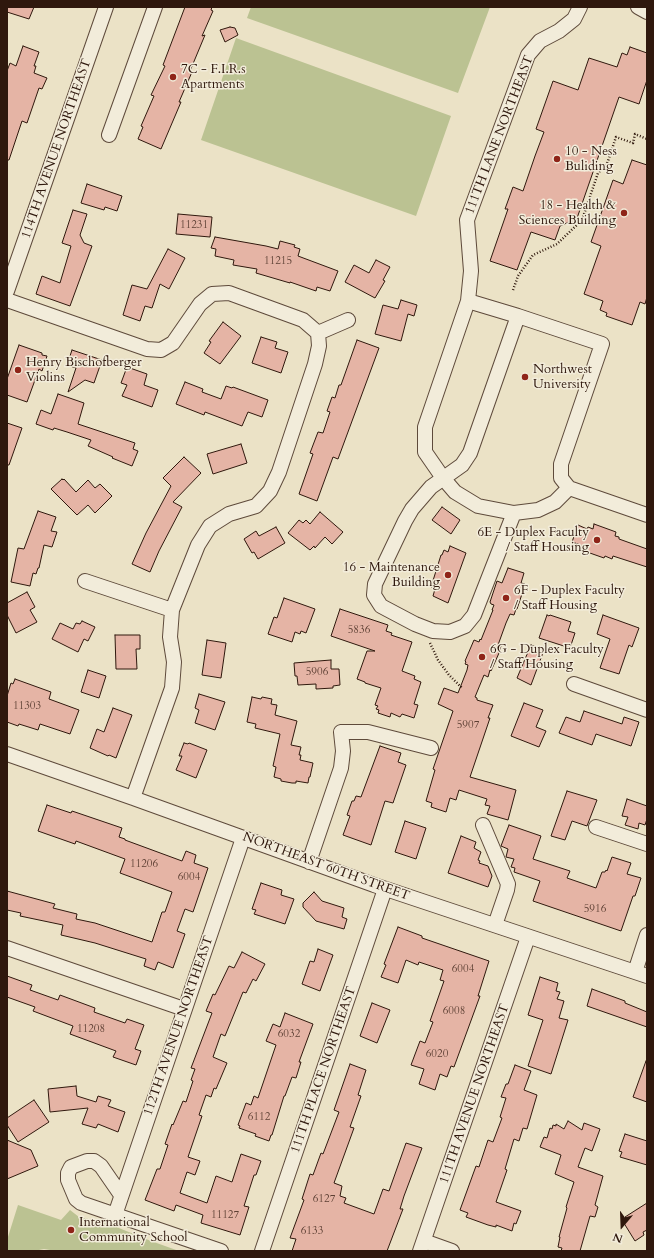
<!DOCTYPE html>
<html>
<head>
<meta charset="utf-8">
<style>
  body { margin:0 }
  #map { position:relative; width:654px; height:1258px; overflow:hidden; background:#ebe2c6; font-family:Cardo,serif }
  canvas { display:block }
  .frame { position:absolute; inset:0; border:8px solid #2f180d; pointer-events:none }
  .north { position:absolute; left:602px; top:1206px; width:40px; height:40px; -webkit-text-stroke:3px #f2ecda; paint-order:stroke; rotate:199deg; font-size:11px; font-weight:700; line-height:16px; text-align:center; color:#2f180d }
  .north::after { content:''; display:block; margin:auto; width:14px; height:18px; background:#2f180d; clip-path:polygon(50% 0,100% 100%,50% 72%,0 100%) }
</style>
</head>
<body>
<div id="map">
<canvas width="654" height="1258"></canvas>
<div class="frame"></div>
<div class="north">N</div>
</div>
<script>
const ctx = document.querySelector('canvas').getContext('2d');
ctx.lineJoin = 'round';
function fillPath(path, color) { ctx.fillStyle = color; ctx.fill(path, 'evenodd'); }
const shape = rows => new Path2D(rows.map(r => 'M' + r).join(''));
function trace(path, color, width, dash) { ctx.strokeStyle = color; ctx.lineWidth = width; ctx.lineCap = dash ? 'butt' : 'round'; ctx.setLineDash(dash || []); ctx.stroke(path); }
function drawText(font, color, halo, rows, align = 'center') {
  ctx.font = font + ' Cardo,serif'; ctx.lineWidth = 3; ctx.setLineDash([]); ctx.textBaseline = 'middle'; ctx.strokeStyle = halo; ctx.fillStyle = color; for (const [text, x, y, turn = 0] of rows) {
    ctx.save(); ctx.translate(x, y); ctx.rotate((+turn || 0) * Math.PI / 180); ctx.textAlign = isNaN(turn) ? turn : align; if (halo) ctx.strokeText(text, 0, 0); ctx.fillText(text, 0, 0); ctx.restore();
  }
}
fillPath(shape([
  [251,7,490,7,458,93,247,18],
  [236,38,451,116,416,216,201,140],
  [18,1205,61,1220,70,1210,79,1217,104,1222,151,1241,179,1251,56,1251,44,1249,34,1251,7,1251,7,1240]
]), '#bbc292');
const building = shape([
  [7,7,34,7,29,19,7,12,7,7],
  [185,7,212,7,211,10,213,11,202,36,205,35,190,71,192,72,179,102,181,102,161,149,138,139,143,127,141,126,154,96,151,95,165,66,163,65,185,7],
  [230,27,235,28,238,35,225,42,220,30,230,27],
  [23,46,39,52,34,66,36,66,34,73,47,78,42,89,39,88,27,123,22,121,9,160,7,160,7,71,10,63,16,66,23,46],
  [630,47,647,53,647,80,639,104,619,97,575,224,569,222,560,226,555,240,531,232,517,270,490,261,508,209,505,209,513,187,523,191,535,156,544,132,536,129,553,81,578,90,589,58,617,67,622,53,627,55,630,47],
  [632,160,647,165,647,297,645,304,640,302,632,325,606,316,607,313,600,310,603,301,584,294,601,246,591,242,613,180,623,184,632,160],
  [87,184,122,196,117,211,105,207,104,210,81,203,87,184],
  [73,210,87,214,80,235,84,243,92,246,70,306,36,294,42,276,60,283,71,246,62,243,73,210],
  [178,214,212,217,210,237,176,234,178,214],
  [215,237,266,246,278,249,280,241,295,245,294,247,300,249,298,256,338,271,330,291,317,287,316,291,290,282,290,283,256,273,257,269,233,265,234,260,215,256,216,249,211,248,215,237],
  [168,249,185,258,169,289,160,284,152,308,145,306,140,321,123,315,132,285,147,289,168,249],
  [376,260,390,267,383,280,385,281,375,298,345,282,354,265,369,273,376,260],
  [401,300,417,305,414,316,408,314,401,341,375,334,383,305,398,309,401,300],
  [223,322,241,336,220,364,204,353,211,342,209,341,223,322],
  [261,337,277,342,275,348,288,352,281,373,252,363,261,337],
  [357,340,379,348,338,459,333,457,317,501,299,494,313,454,310,453,318,432,323,433,330,412,327,411,332,397,335,398,339,385,341,385,357,340],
  [19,345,42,353,42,355,47,356,42,371,39,369,27,402,7,395,7,379,19,345],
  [72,350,102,360,94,383,85,380,68,392,76,368,67,365,72,350],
  [127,367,147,374,144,385,158,390,152,407,122,396,127,385,121,383,127,367],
  [185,382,203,389,202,392,221,399,226,386,232,388,233,387,268,400,262,417,248,412,242,426,205,412,204,415,176,404,185,382],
  [58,394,84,403,78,424,135,443,133,449,138,451,132,466,112,458,113,457,88,446,91,440,67,432,54,428,53,430,36,424,41,410,51,414,58,394],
  [7,423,22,428,9,465,7,465,7,423],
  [241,444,247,463,213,474,207,454,241,444],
  [184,457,201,473,173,502,182,507,159,551,150,572,132,564,146,533,171,486,163,478,184,457],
  [62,479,63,480,64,479,76,492,88,480,95,488,100,484,112,496,95,513,88,505,77,515,51,489,62,479],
  [442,507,460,520,451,534,432,520,442,507],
  [38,511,56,517,51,531,57,532,52,547,44,545,39,568,38,568,36,574,33,573,30,586,11,582,18,548,24,549,38,511],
  [320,512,343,532,332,544,325,537,315,548,314,546,310,550,288,533,299,520,303,523,306,520,310,524,320,512],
  [594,524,616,532,615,536,619,537,619,539,647,549,647,567,613,556,612,559,605,556,604,558,587,552,587,551,580,548,581,545,572,542,578,525,587,529,588,527,593,529,594,524],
  [276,527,285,543,258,559,254,552,252,553,244,539,256,531,259,536,276,527],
  [450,546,466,553,448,603,433,596,435,589,431,587,441,555,442,555,444,550,448,552,450,546],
  [508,568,524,573,521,583,525,584,522,591,523,591,517,609,516,609,514,615,510,614,506,623,498,645,501,646,499,653,491,671,490,670,488,677,484,675,475,697,477,698,477,700,493,705,488,718,490,718,470,777,516,790,508,820,487,814,490,806,485,805,487,799,459,790,456,800,450,798,446,812,431,807,432,803,426,801,435,770,433,769,453,711,438,704,444,688,458,693,467,670,468,665,465,664,466,662,465,661,474,640,479,642,480,639,481,640,493,610,492,610,494,605,491,604,490,602,497,581,502,583,508,568],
  [27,592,35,607,30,610,37,622,16,633,7,615,7,603,27,592],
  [284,598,315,609,306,633,301,631,300,634,295,632,292,642,268,634,274,617,277,618,284,598],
  [340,609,388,625,386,631,392,633,391,635,412,642,402,671,415,676,414,679,421,682,414,704,418,705,414,718,402,714,400,717,391,713,390,717,378,713,379,710,376,709,378,706,375,705,381,688,365,683,365,682,357,679,367,651,375,651,331,636,340,609],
  [547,615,549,616,550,615,571,622,568,631,575,633,570,648,539,638,547,615],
  [603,615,639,628,632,647,629,645,619,674,600,668,610,639,597,634,603,615],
  [82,621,95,627,88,641,84,639,78,652,52,639,60,623,73,629,76,623,80,624,82,621],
  [115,635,140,635,140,649,136,649,137,669,116,669,115,635],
  [207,640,226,643,221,678,202,675,207,640],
  [531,645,544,650,531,685,517,678,531,645],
  [331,660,331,669,339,669,340,685,333,686,333,688,316,689,316,684,298,685,297,676,295,676,294,663,331,660],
  [88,670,106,676,99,698,81,692,88,670],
  [15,679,51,692,49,699,79,710,70,734,40,724,38,730,19,724,18,726,7,722,7,696,11,683,13,684,15,679],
  [199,694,225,702,215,730,195,723,199,710,195,708,199,694],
  [252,697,261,699,262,697,272,699,271,704,277,705,275,715,297,721,291,745,301,747,299,755,301,755,300,760,313,763,310,777,309,777,308,783,296,781,296,783,292,783,281,781,281,779,274,777,276,767,273,766,280,734,255,728,256,724,247,722,252,697],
  [524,703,543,710,536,727,546,731,539,747,511,736,524,703],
  [113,708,132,715,116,758,109,755,108,756,90,748,97,729,104,732,113,708],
  [584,711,622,724,624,717,639,722,631,746,596,734,592,745,559,733,566,717,580,722,584,711],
  [184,743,188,744,189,743,207,750,196,778,176,770,182,756,179,756,184,743],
  [380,746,401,753,398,762,406,765,393,803,385,801,371,845,343,835,350,816,347,815,352,801,354,801,356,796,361,797,380,746],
  [567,791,597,800,587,826,572,821,565,840,551,836,567,791],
  [627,799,647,806,647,819,645,825,639,823,638,829,625,825,628,817,622,816,627,799],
  [47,805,71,813,72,811,122,828,119,837,125,839,125,840,182,861,186,851,196,855,194,863,208,868,193,912,185,909,177,931,185,934,173,968,158,962,155,970,144,966,146,959,95,943,61,935,63,925,20,916,21,913,7,910,7,891,55,904,53,908,77,914,76,919,95,923,152,942,162,912,165,912,172,892,120,873,125,859,76,841,75,844,38,831,47,805],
  [405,821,426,828,416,859,395,852,405,821],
  [509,825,541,836,533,859,570,871,567,878,596,888,602,872,605,872,606,870,607,871,612,857,631,863,627,874,641,878,635,896,633,896,621,931,533,901,540,881,514,872,515,868,511,867,514,859,506,857,508,849,501,846,509,825],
  [461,836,476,842,474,848,481,852,478,860,480,861,479,863,488,866,492,876,488,887,448,873,461,836],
  [261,883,282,890,281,895,294,899,285,924,254,914,256,910,252,909,261,883],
  [314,892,322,901,344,908,342,917,347,919,344,929,316,921,303,907,303,903,314,892],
  [398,927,422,936,422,938,489,961,478,996,480,996,454,1067,451,1066,447,1077,440,1074,435,1090,419,1084,424,1069,411,1065,420,1041,425,1043,433,1022,430,1021,444,981,440,980,443,970,419,962,418,965,406,960,398,983,381,977,386,965,384,964,398,927],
  [318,949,333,955,320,991,302,984,310,961,314,962,318,949],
  [242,952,265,964,256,981,253,979,246,993,243,992,225,1036,221,1034,213,1057,227,1063,216,1089,214,1088,211,1097,206,1095,199,1115,202,1116,188,1157,200,1161,195,1175,187,1172,180,1193,207,1203,216,1176,232,1182,241,1154,261,1161,256,1175,254,1175,244,1206,249,1207,240,1235,201,1223,203,1215,176,1205,174,1211,145,1200,157,1169,160,1169,168,1145,165,1144,172,1124,173,1125,183,1101,186,1102,193,1081,191,1080,195,1069,191,1068,212,1013,206,1011,213,994,215,995,229,966,234,968,242,952],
  [7,976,32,985,30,990,58,1000,60,995,95,1008,94,1012,125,1023,127,1019,144,1025,135,1049,141,1051,136,1065,113,1057,116,1051,70,1034,73,1026,33,1011,35,1007,7,997,7,976],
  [540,977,558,983,556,991,560,992,557,999,564,1001,559,1018,568,1020,551,1074,528,1066,543,1020,528,1015,540,977],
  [592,989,625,1001,625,1003,647,1012,647,1027,587,1006,592,989],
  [372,1003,390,1010,377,1043,360,1036,372,1003],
  [285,1013,313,1024,299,1062,301,1062,296,1078,292,1077,285,1096,284,1096,272,1135,271,1135,269,1141,255,1136,256,1134,239,1128,240,1126,238,1125,246,1103,251,1105,254,1096,258,1098,276,1045,266,1041,273,1024,280,1027,285,1013],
  [646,1061,647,1061,647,1102,633,1097,646,1061],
  [350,1064,366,1070,358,1095,361,1096,350,1127,354,1128,334,1183,342,1186,340,1196,346,1198,344,1203,374,1214,383,1189,389,1191,406,1143,422,1148,404,1196,400,1209,403,1209,387,1251,292,1251,296,1239,290,1238,304,1200,302,1199,310,1174,313,1175,321,1153,323,1154,339,1112,334,1110,350,1064],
  [515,1065,531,1071,524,1090,537,1095,527,1129,523,1128,519,1141,514,1139,505,1169,507,1170,496,1202,521,1211,516,1224,514,1223,512,1231,496,1225,496,1227,488,1225,466,1217,468,1213,460,1210,476,1166,479,1167,488,1140,493,1142,502,1118,500,1117,506,1098,501,1097,506,1084,508,1084,515,1065],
  [76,1086,77,1096,96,1102,98,1096,111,1100,108,1106,125,1112,118,1132,98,1124,96,1128,82,1124,88,1108,50,1112,48,1089,76,1086],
  [34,1100,49,1122,18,1142,7,1125,7,1118,34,1100],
  [568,1121,582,1130,584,1123,600,1129,592,1151,585,1148,578,1167,603,1176,595,1205,598,1207,595,1217,590,1216,580,1251,561,1251,562,1248,558,1247,560,1237,559,1237,567,1208,566,1207,574,1182,555,1174,561,1155,540,1147,544,1137,547,1138,550,1128,552,1129,553,1125,556,1126,556,1124,564,1129,568,1121],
  [625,1134,647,1141,647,1165,620,1157,622,1152,619,1151,625,1134],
  [7,1140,31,1150,38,1166,7,1179,7,1140],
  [647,1203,647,1230,643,1232,644,1235,635,1241,622,1220,626,1218,625,1217,647,1203]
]);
fillPath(building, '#e5b4a5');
trace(building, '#2f180d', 1);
const minor = shape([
  [638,7,647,12],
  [109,135,155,7],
  [7,291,106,7],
  [7,300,147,349,161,350,173,343,200,304,212,294,229,293,303,320,318,333],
  [468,301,518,316,602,344,561,464,561,478,569,488,555,502,538,510,514,513,474,615,465,626,450,632,433,631,415,624,381,606,374,595,375,584,405,521,412,509,431,487,462,465,470,453,518,316],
  [318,333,348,320],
  [569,488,647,515],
  [514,513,478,506,455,492,443,478,425,452,425,427,468,301,471,271,467,220,528,55,540,41,559,31,574,19,580,7],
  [85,581,172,610],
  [574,684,647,710],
  [7,754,133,798,374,885,647,976],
  [133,798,172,688,174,662,170,637,172,610,198,545,210,526,229,514,256,506,270,491,279,472,315,364,319,346,318,333],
  [483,825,508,884,507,890,495,925],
  [596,827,647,844],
  [309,862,341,768,343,751,341,732,368,732,431,748],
  [7,948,184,1009],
  [635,972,647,935],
  [121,1195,101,1166,94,1161,87,1161,71,1167,68,1173,68,1180,76,1199,81,1203,221,1251],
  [115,1215,243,838],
  [424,1241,452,1251],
  [262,1251,385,889],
  [420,1251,528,937]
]);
trace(minor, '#5e4a3b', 16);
trace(shape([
  [513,290,518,276,533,255,557,244,582,220,598,173,607,164,616,137,633,143,635,134,647,139],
  [430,643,438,660,449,675,462,688]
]), '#2f180d', 2.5, [1, 2]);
trace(minor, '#f2ecda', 14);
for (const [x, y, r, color] of [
  [173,77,4,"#8f2418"],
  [557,159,4,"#8f2418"],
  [624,213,4,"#8f2418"],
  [18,370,4,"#8f2418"],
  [525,377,4,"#8f2418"],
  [597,540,4,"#8f2418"],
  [448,575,4,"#8f2418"],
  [506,598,4,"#8f2418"],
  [482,657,4,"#8f2418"],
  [71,1230,4,"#8f2418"]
]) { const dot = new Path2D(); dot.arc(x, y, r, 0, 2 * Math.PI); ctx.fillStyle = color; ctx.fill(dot); trace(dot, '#f2ecda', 1.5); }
drawText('11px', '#5c3f33', null, [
  ["11231",194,225],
  ["11215",278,261],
  ["5836",359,630],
  ["5906",317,672],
  ["11303",27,706],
  ["5907",468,725],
  ["11206",144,864],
  ["6004",189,877],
  ["5916",595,909],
  ["6004",463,969],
  ["6008",454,1011],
  ["11208",91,1029],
  ["6032",289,1034],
  ["6020",437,1054],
  ["6112",259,1117],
  ["6127",324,1199],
  ["11127",225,1215],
  ["6133",312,1231]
]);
drawText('13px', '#2f180d', '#f2ecda', [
  ["7C - F.I.R.s",181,70],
  ["Apartments",181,85],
  ["10 - Ness",565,152],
  ["Buliding",565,167],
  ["18 - Health &",616,206,"right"],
  ["Sciences Building",616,221,"right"],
  ["Henry Bischofberger",26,363],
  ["Violins",26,378],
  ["Northwest",533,370],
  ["University",533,385],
  ["6E - Duplex Faculty",589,533,"right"],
  ["/ Staff Housing",589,548,"right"],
  ["16 - Maintenance",440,568,"right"],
  ["Building",440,583,"right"],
  ["6F - Duplex Faculty",514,591],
  ["/ Staff Housing",514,606],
  ["6G - Duplex Faculty",490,650],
  ["/ Staff Housing",490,665],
  ["International",79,1223],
  ["Community School",79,1238]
], 'left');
drawText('13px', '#2f180d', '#f2ecda', [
  ["111TH LANE NORTHEAST",500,135,-69],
  ["114TH AVENUE NORTHEAST",57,149,-71],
  ["NORTHEAST 60TH STREET",326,867,20],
  ["112TH AVENUE NORTHEAST",179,1026,-71],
  ["111TH PLACE NORTHEAST",324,1070,-71],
  ["111TH AVENUE NORTHEAST",475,1094,-71]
]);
</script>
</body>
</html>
